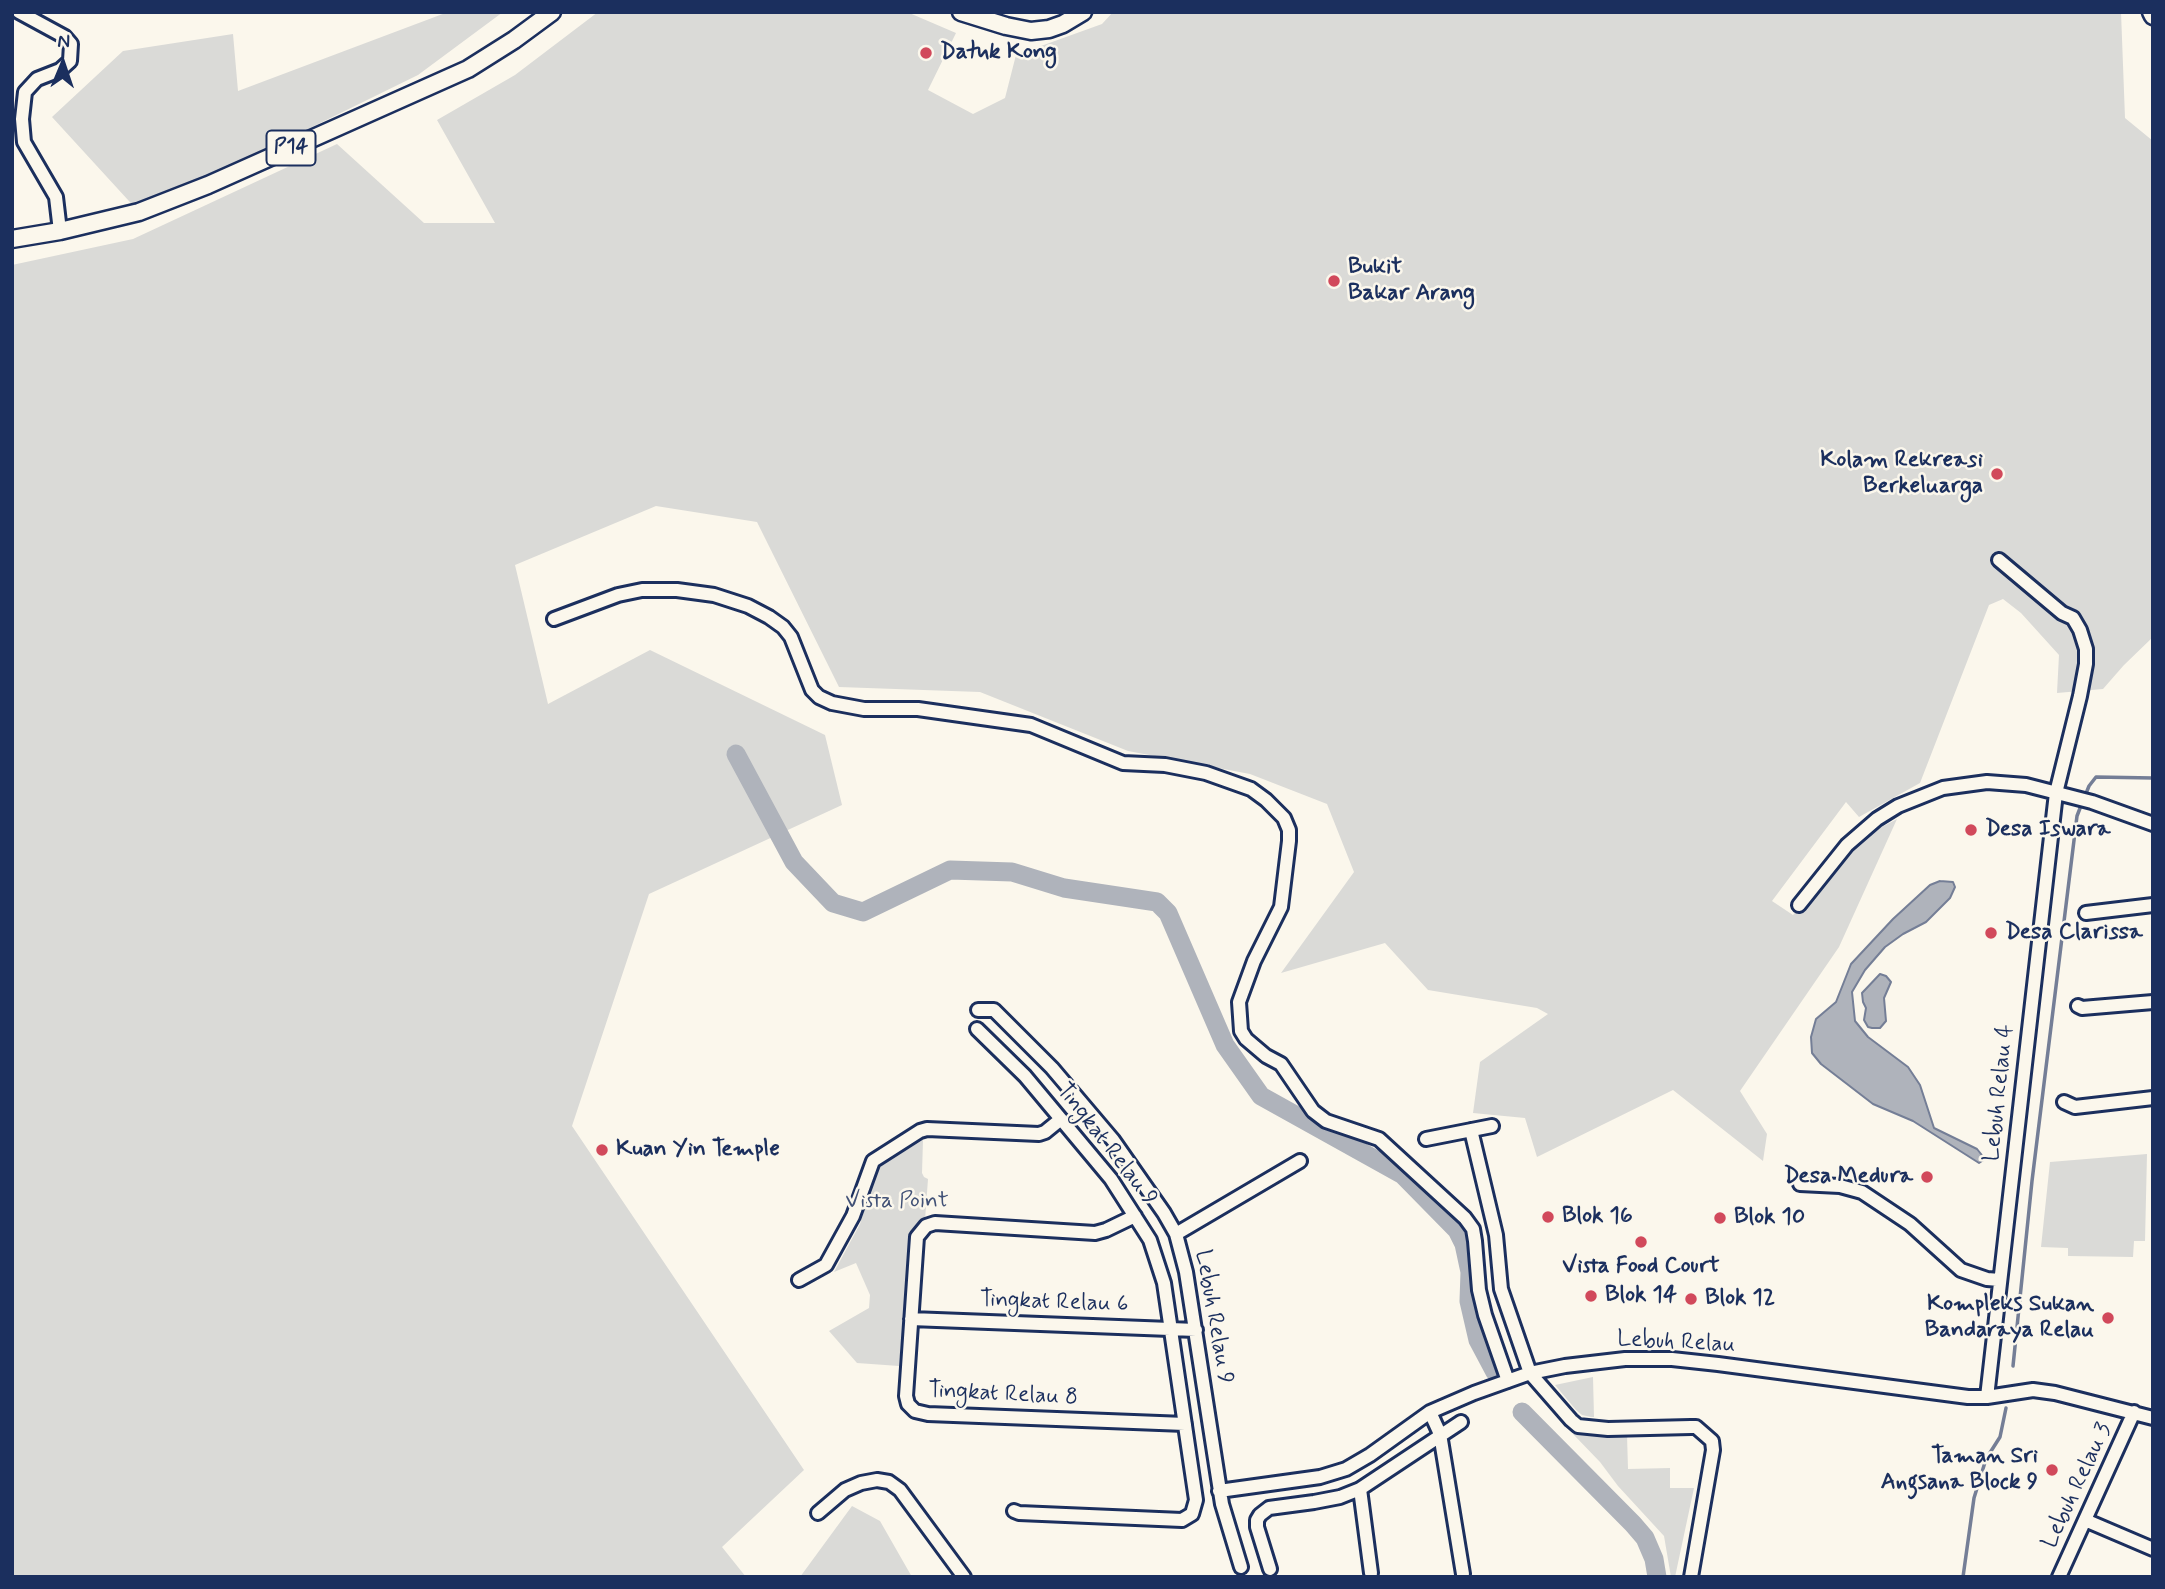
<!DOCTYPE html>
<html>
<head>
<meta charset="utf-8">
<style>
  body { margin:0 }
  #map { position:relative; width:2165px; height:1589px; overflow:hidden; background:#fbf7ec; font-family:Mynerve,sans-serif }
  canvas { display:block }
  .frame { position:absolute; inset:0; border:14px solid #1b2f5e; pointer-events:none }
  .north { position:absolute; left:28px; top:28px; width:70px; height:70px; -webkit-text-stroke:5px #fbf7ec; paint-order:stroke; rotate:2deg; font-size:19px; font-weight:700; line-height:28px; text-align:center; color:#1b2f5e }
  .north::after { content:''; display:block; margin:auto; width:24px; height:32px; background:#1b2f5e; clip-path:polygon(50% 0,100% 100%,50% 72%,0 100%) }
</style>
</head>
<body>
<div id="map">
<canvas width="2165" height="1589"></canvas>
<div class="frame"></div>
<div class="north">N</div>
</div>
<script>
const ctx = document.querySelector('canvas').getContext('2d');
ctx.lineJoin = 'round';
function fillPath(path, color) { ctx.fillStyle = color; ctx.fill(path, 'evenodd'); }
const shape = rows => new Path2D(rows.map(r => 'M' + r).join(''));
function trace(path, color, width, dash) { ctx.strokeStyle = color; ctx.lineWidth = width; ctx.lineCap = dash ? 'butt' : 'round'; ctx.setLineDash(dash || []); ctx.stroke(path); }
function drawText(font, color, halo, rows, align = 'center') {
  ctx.font = font + ' Mynerve,sans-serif'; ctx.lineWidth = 5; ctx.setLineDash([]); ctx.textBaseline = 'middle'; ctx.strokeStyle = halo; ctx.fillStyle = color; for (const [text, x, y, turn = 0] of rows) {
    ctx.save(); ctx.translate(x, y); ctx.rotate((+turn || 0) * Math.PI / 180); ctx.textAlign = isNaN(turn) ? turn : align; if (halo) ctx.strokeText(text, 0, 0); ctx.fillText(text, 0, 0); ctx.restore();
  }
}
fillPath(shape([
  [448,12,503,12,418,75,139,212,52,117,123,51,233,34,238,91],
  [598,12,907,12,956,33,928,90,973,114,1005,98,1016,55,1102,24,1113,12,2121,12,2125,118,2153,141,2153,637,2124,665,2103,689,2057,693,2059,655,2021,613,2003,599,1989,605,1920,783,1859,817,1846,802,1772,901,1793,915,1857,840,1897,819,1839,947,1740,1091,1767,1134,1763,1161,1673,1090,1537,1157,1525,1118,1473,1113,1480,1062,1548,1014,1537,1008,1428,990,1385,943,1281,973,1354,872,1327,804,1250,774,1128,751,980,692,839,687,757,522,656,506,515,565,548,704,650,650,825,735,842,805,649,894,572,1126,804,1470,722,1547,746,1577,12,1577,12,265,133,239,337,144,424,223,495,223,437,120,515,75],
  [923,1140,922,1173,924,1177,928,1179,925,1220,914,1229,911,1236,899,1366,857,1363,829,1331,869,1308,870,1295,856,1263,834,1272,860,1224,878,1167],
  [2147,1154,2145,1241,2134,1241,2133,1257,2068,1256,2068,1248,2041,1247,2050,1162],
  [1593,1377,1594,1417,1591,1417,1582,1415,1576,1410,1555,1385],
  [1573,1434,1627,1435,1628,1469,1670,1468,1670,1488,1694,1488,1675,1577,1671,1577,1664,1536,1618,1486,1600,1462],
  [852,1506,880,1521,912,1577,800,1577]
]), '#dadad7');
const water = shape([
  [1940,881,1953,882,1955,887,1950,898,1926,922,1903,934,1885,947,1865,970,1852,992,1855,1021,1868,1037,1908,1067,1920,1085,1934,1128,1977,1149,1985,1159,1979,1163,1913,1121,1873,1104,1821,1064,1812,1053,1811,1037,1816,1019,1836,1002,1851,964,1893,919,1930,885,1940,881],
  [1880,974,1886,976,1891,982,1884,998,1886,1021,1880,1028,1872,1028,1868,1027,1864,1020,1866,1008,1863,1002,1862,993,1880,974]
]);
fillPath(water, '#afb3bb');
trace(water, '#747e96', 2);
trace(shape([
  [2085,796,2089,786,2096,777,2153,778],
  [2013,1366,2032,1181,2077,816,2082,803],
  [1963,1577,1974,1498,1986,1459,2000,1437,2006,1408]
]), '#747e96', 3.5);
trace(shape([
  [736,754,794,862,833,903,863,912,950,870,1012,872,1064,888,1157,902,1168,913,1225,1045,1261,1096,1403,1175,1457,1230,1464,1244,1470,1272,1469,1301,1478,1340,1495,1372],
  [1522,1412,1633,1524,1645,1538,1654,1559,1657,1577]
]), '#afb3bb', 19);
const minor = shape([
  [19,12,65,37,71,44,70,61,60,70,37,79,25,92,22,119,24,142,56,197,60,231],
  [554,619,618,595,642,590,677,590,714,595,748,606,769,617,783,627,791,637,812,690,819,697,832,703,864,709,918,709,1031,725,1123,763,1165,765,1206,773,1251,789,1266,800,1284,818,1289,830,1289,841,1281,907,1254,961,1239,1002,1241,1031,1246,1039,1266,1056,1281,1064,1313,1111,1326,1121,1379,1139,1465,1218,1473,1229,1475,1241,1479,1290,1485,1315,1508,1381],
  [1799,905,1847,845,1877,819,1898,806,1943,788,1987,782,2026,785,2092,802,2153,824],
  [2086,913,2153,905],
  [2078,1006,2082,1008,2153,1002],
  [978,1010,994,1010,1052,1068,1113,1140,1164,1213,1176,1234,1186,1272,1222,1504,1241,1567],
  [977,1029,1025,1076,1111,1179,1150,1240,1164,1283,1196,1500,1192,1514,1182,1520,1019,1513,1014,1511],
  [2064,1102,2075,1107,2153,1098],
  [1471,1130,1496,1235,1501,1289,1530,1373,1571,1420,1578,1426,1608,1429,1691,1427,1696,1427,1712,1441,1713,1450,1691,1577],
  [1426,1139,1492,1126],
  [1800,1184,1840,1186,1862,1192,1910,1224,1961,1270,1987,1279,2000,1280],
  [1135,1216,1106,1230,1095,1233,935,1223,926,1226,917,1237,906,1396,908,1404,915,1411,928,1414,1185,1424],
  [1176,1234,1300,1161],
  [799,1280,826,1265,853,1216,873,1161,920,1131,927,1129,1039,1134,1045,1132,1061,1119],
  [911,1319,1196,1330],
  [1987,1397,2056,793,2080,696,2086,664,2086,649,2080,630,2073,618,2062,613,1999,560],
  [1430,1412,1440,1434,1463,1574],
  [1360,1489,1371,1573],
  [1219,1491,1320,1477,1346,1469,1370,1455,1430,1412,1474,1393,1530,1373,1565,1366,1625,1359,1672,1359,1718,1364,1968,1397,1987,1397,2033,1390,2055,1393,2153,1418],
  [818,1513,845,1490,861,1483,877,1480,889,1482,900,1490,964,1577],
  [2085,1520,2153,1549],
  [1270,1569,1257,1527,1257,1520,1260,1515,1269,1508,1314,1502,1340,1497,1360,1489,1461,1422],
  [2059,1577,2134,1412]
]);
const major = shape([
  [961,12,1006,26,1031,31,1049,29,1063,24,1083,12],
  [2151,12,2153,16],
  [12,239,60,231,139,212,208,185,468,69,514,40,552,12]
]);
trace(minor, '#1b2f5e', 18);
trace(major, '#1b2f5e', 21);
trace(minor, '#fbf7ec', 12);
trace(major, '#fbf7ec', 16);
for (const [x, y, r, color] of [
  [926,53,7,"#d1495b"],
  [1334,281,7,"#d1495b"],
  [1997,474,7,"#d1495b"],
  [1971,830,7,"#d1495b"],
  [1991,933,7,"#d1495b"],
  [602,1150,7,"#d1495b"],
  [1927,1177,7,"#d1495b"],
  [1548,1217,7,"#d1495b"],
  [1720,1218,7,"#d1495b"],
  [1641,1242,7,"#d1495b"],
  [1591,1296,7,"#d1495b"],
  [1691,1299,7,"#d1495b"],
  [2108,1318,7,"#d1495b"],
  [2052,1470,7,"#d1495b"]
]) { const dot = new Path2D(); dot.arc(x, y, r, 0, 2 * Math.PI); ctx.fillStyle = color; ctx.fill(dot); trace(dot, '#fbf7ec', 2.5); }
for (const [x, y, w] of [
  [291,148,49]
]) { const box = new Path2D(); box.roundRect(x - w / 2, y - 17.5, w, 35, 5); ctx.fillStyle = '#fbf7ec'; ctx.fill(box); trace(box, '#1b2f5e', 2); }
drawText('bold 21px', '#1b2f5e', null, [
  ["P14",291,148]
]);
drawText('bold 23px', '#1b2f5e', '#fbf7ec', [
  ["Datuk Kong",940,53],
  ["Bukit",1348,268],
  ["Bakar Arang",1348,294],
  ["Kolam Rekreasi",1983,461,"right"],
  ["Berkeluarga",1983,487,"right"],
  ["Desa Iswara",1985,830],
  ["Desa Clarissa",2005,933],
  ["Kuan Yin Temple",616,1150],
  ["Desa Medura",1913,1177,"right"],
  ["Blok 16",1562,1217],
  ["Blok 10",1734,1218],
  ["Vista Food Court",1641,1267,"center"],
  ["Blok 14",1605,1296],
  ["Blok 12",1705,1299],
  ["Kompleks Sukan",2094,1305,"right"],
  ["Bandaraya Relau",2094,1331,"right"],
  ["Taman Sri",2038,1457,"right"],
  ["Angsana Block 9",2038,1483,"right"]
], 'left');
drawText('23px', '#1b2f5e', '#fbf7ec', [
  ["Lebuh Relau 4",2000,1093,-84],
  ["Tingkat Relau 9",1106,1145,52],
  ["Tingkat Relau 6",1054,1303,2],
  ["Lebuh Relau 9",1213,1317,80],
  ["Lebuh Relau",1676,1343,3],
  ["Tingkat Relau 8",1003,1395,3],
  ["Lebuh Relau 3",2078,1486,-65]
]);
drawText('23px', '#415176', '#fbf7ec', [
  ["Vista Point",897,1202]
]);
</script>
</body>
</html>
